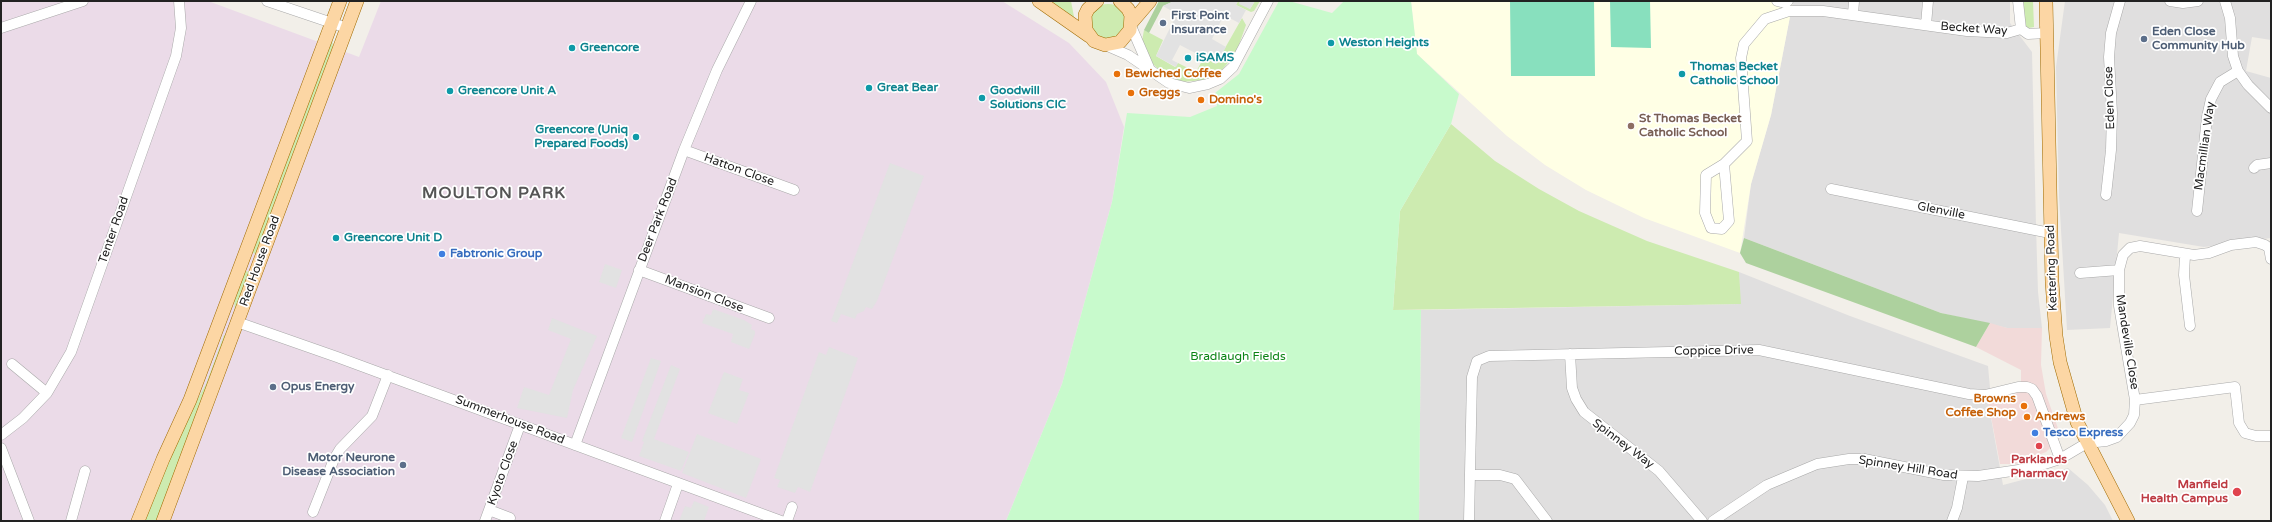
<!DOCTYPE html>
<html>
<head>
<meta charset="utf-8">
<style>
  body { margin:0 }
  #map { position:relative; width:2272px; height:522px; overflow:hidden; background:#f2efe9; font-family:"Varela Round",sans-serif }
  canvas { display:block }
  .frame { position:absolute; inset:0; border:2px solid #222; pointer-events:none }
</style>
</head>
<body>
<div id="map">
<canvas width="2272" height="522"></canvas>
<div class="frame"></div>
</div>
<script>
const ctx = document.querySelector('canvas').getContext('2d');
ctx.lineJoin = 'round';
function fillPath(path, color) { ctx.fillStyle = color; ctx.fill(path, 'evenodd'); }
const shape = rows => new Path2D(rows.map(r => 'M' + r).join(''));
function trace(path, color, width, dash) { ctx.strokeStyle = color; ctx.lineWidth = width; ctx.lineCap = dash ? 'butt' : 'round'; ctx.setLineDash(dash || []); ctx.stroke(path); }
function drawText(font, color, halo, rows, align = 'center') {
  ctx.font = font + ' "Varela Round",sans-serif'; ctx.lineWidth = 3.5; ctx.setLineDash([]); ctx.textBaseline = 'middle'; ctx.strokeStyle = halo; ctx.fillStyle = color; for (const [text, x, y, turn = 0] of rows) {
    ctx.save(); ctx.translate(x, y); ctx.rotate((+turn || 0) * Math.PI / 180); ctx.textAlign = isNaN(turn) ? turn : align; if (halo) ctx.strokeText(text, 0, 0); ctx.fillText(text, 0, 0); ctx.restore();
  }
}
fillPath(shape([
  [1793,1,2010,1,2010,23,2032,52,2036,226,2038,292,2042,328,2007,328,1941,313,1744,238,1751,184,1771,115],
  [2065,1,2271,1,2271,40,2252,37,2246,71,2271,78,2271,238,2204,247,2119,233,2110,328,2067,330,2059,196,2056,67],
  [1739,272,1850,316,1988,366,1990,388,1988,401,2003,485,2068,468,2088,485,2105,505,2113,521,1419,521,1421,310,1740,304]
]), '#e0dfdf');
fillPath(shape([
  [1990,323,2007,328,2042,328,2041,365,2046,394,2061,437,2046,452,2016,464,2000,464,1988,401,2021,392,2021,370,1976,347]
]), '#f2dad9');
fillPath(shape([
  [1,1,208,1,359,57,381,1,1002,1,1069,43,1106,82,1124,127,1112,202,1062,384,1006,521,1,521]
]), '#ebdbe8');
fillPath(shape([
  [1411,1,1793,1,1771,115,1751,184,1740,253,1644,218,1586,190,1545,165,1507,136,1417,54]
]), '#ffffe5');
fillPath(shape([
  [1047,1,1071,1,1075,22],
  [1238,1,1250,9,1255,1,1260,1,1254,11,1251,12,1236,5],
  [2023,1,2033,1,2034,27,2023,29],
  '1090 22a18 18 0 1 1 36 0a18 18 0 1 1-36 0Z',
  [1242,18,1246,25,1236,53,1221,71,1204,80,1182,82,1161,72,1150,61,1142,41,1144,30,1163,40,1156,56,1175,67,1178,63,1196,72,1204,57,1216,64],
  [332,37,333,48,257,255,252,252],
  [1451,124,1495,161,1539,189,1579,211,1647,241,1739,272,1741,304,1393,310,1400,211],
  [245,271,250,272,235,311,234,298],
  [224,335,226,336,158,521,144,521,186,420,206,384]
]), '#cdebb0');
fillPath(shape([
  [1159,1,1174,1,1163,6,1149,33,1144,30],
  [1744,238,1941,313,1990,323,1976,347,1746,263,1740,253]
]), '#add19e');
fillPath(shape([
  [1279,1,1289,1,1332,13,1344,1,1411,1,1417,54,1459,94,1451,124,1400,211,1393,310,1421,310,1419,521,1006,521,1062,384,1112,202,1127,113,1190,117,1217,106,1215,93,1239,74]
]), '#c8facc');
fillPath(shape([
  [1510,1,1594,1,1595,76,1511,76],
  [1610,1,1650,1,1651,48,1611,47]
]), '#88e0be');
fillPath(shape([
  [1174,1,1238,1,1236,5,1246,10,1239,23,1224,15,1212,39,1226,47,1216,64,1180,45,1172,60,1178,63,1176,67,1156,56,1177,14,1163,6],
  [1240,1,1255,1,1250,9,1239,4],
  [890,163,924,176,877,301,872,309,866,307,864,311,857,314,855,319,841,314,837,323,831,321],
  [605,264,622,270,616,288,599,282],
  [713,309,744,320,752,325,751,329,755,331,755,334,749,349,731,342,733,334,702,323,706,314,711,315],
  [552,318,597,336,573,390,567,418,517,408,524,387,549,395,571,339,548,330],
  [829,347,858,358,810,492,798,487,795,493,777,487,780,480,774,478,819,352,826,355],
  [651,358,661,361,632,442,621,438],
  [671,365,680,369,654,439,689,452,681,471,639,456,644,442,642,441],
  [724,372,743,379,739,390,749,393,737,424,708,413],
  [697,434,761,459,746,498,682,473],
  [694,501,709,507,704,521,679,521,685,506,691,508]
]), '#e2e2e2');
const minor = shape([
  [267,1,347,28],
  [1777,1,1785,3,1788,1],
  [2018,1,2021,29,2028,34,2046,33],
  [2170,1,2183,3,2198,1],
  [2225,1,2230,18,2233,56,2238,71,2248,85,2271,108],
  [1853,14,1854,1],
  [1926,25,1928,1],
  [1131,26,1150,70],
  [1,28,83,1],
  [1105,45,1128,55,1169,83,1189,88,1208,84,1220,79,1233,67,1268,1],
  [684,150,794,190],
  [1724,164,1706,175,1705,213,1711,228,1722,229,1729,221,1724,164,1747,141,1741,58,1744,44,1765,19,1789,11,1823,11,1967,31,2007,33,2021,29],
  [2254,168,2257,165,2271,163],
  [1831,189,2050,233],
  [2106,195,2111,150,2112,113,2109,57,2111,33,2120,1],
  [2197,211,2207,117,2211,99,2220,82,2238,71],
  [2185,255,2184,275,2190,326],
  [639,270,769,318],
  [2080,273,2119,270],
  [237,322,337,357,781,521],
  [1570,354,1572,388,1576,399,1584,412,1659,471,1702,521],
  [12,364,47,393],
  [2135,400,2235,387,2239,423,2245,433,2256,436,2271,436],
  [1,435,23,418,47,393,71,352,176,56,181,28,179,1],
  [575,445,684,150,717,70,751,1],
  [1,448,29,521],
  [1470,475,1500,475,1515,479,1547,521],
  [489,510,510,518],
  [313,512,334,459,340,449,372,416,388,375],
  [71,521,85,471],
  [485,521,520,425],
  [665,521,678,484],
  [787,521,792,507],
  [1469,521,1472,377,1477,361,1489,356,1759,350,1969,394,1985,395,2018,387,2027,387,2032,389,2037,396,2060,459],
  [1713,521,1767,485,1817,464,1849,459,1864,459,1944,475,1978,476,2032,468,2060,459,2087,443,2106,441,2117,437,2130,423,2134,415,2135,400,2119,306,2119,270,2123,255,2130,248,2140,246,2194,255,2209,253,2231,245,2256,242,2265,245,2269,248,2271,259],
  [1952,521,1957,508,1963,477]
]);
const major = shape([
  [1039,1,1089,36],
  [1097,1,1088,9,1085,15,1086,30,1094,41,1105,45,1120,42,1130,30,1131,15,1128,9,1120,1],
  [2046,1,2052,282,2056,336,2060,362,2077,422,2128,521],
  [1132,22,1150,1],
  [138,521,163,459,190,400,340,1],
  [163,521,357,1]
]);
trace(minor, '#a9a9a9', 11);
trace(major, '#a06b00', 14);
trace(minor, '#fff', 10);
trace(major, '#fcd6a4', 13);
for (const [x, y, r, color] of [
  [1163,23,4,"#5c6f8a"],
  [2144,39,4,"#5c6f8a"],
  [1331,43,4,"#0f9aa8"],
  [572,48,4,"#0f9aa8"],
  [1188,58,4,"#0f9aa8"],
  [1117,74,4,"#e8710a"],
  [1682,74,4,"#0f9aa8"],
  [869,88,4,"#0f9aa8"],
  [450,91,4,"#0f9aa8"],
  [1131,93,4,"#e8710a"],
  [982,98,4,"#0f9aa8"],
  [1201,100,4,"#e8710a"],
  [1631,126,4,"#8d6e63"],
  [636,137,4,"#0f9aa8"],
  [336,238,4,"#0f9aa8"],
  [442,254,4,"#3f7fe0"],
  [273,387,4,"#5c6f8a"],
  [2024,406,4,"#e8710a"],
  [2027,417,4,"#e8710a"],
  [2035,433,4,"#3f7fe0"],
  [2039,446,4,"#e0444e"],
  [403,465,4,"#5c6f8a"],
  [2237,492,5,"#e0444e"]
]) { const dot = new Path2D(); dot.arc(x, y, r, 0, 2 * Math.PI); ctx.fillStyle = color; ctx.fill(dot); trace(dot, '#fff', 1.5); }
drawText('bold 12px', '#4e5e75', '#fff', [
  ["First Point",1171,16],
  ["Insurance",1171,30],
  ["Eden Close",2152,32],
  ["Community Hub",2152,46],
  ["Opus Energy",281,387],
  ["Motor Neurone",395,458,"right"],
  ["Disease Association",395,472,"right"]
], 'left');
drawText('12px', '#222', '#fff', [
  ["Becket Way",1974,29,4],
  ["Eden Close",2110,98,-92],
  ["Macmillian Way",2205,146,-82],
  ["Hatton Close",739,170,20],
  ["Glenville",1941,211,11],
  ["Deer Park Road",658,220,-69],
  ["Tenter Road",114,230,-71],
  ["Red House Road",260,261,-70],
  ["Kettering Road",2052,268,-92],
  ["Mansion Close",704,294,21],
  ["Mandeville Close",2127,342,81],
  ["Coppice Drive",1714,351,-1],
  ["Summerhouse Road",510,420,21],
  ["Spinney Way",1623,444,37],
  ["Spinney Hill Road",1908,468,9],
  ["Kyoto Close",503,473,-70]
]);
drawText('bold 12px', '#0d838f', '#fff', [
  ["Weston Heights",1339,43],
  ["Greencore",580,48],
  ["iSAMS",1196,58],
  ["Thomas Becket",1690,67],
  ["Catholic School",1690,81],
  ["Great Bear",877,88],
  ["Greencore Unit A",458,91],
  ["Goodwill",990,91],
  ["Solutions CIC",990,105],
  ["Greencore (Uniq",628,130,"right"],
  ["Prepared Foods)",628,144,"right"],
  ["Greencore Unit D",344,238]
], 'left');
drawText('bold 12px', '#c56008', '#fff', [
  ["Bewiched Coffee",1125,74],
  ["Greggs",1139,93],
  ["Domino's",1209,100],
  ["Browns",2016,399,"right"],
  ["Coffee Shop",2016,413,"right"],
  ["Andrews",2035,417]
], 'left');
drawText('bold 12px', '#785e54', '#fff', [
  ["St Thomas Becket",1639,119],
  ["Catholic School",1639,133]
], 'left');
drawText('bold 12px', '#366cbe', '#fff', [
  ["Fabtronic Group",450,254],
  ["Tesco Express",2043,433]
], 'left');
drawText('12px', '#0c8416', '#fff', [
  ["Bradlaugh Fields",1238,357]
]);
drawText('bold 12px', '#be3a42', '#fff', [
  ["Parklands",2039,460],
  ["Pharmacy",2039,474],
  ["Manfield",2228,485,"right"],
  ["Health Campus",2228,499,"right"]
]);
ctx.letterSpacing = '1px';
drawText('bold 16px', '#555', '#fff', [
  ["MOULTON PARK",494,194]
]);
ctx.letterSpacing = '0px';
</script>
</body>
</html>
